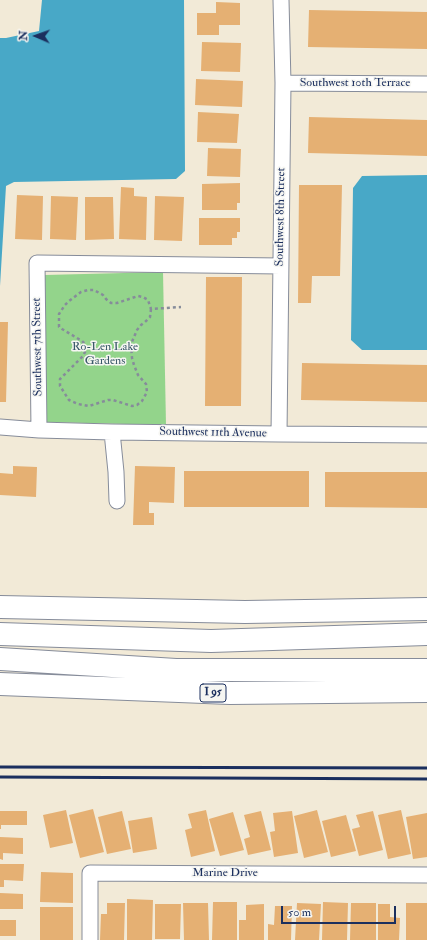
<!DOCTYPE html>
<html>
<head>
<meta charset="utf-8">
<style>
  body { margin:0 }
  #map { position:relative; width:427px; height:940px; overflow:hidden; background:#f2ead7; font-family:"IM FELL Double Pica",serif }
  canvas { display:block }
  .north { position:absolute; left:16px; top:16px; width:40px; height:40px; -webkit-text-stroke:3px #f6f6f2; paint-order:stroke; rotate:272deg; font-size:11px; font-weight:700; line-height:16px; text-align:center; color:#1b2f5e }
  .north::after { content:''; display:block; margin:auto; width:14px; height:18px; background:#1b2f5e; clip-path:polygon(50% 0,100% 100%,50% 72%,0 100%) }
  .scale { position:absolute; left:281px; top:906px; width:115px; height:18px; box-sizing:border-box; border:2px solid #1b2f5e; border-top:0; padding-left:5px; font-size:12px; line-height:14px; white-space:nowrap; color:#1b2f5e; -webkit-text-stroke:3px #f6f6f2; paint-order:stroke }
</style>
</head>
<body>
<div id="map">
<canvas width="427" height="940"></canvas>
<div class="north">N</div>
<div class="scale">50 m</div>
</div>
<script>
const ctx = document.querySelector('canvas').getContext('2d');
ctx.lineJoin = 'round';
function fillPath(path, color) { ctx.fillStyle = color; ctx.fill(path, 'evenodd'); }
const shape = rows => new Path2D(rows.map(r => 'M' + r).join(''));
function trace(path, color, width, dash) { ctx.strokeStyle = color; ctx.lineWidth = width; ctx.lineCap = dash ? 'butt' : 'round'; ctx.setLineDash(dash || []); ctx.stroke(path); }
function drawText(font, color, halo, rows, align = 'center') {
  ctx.font = font + ' "IM FELL Double Pica",serif'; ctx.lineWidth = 3; ctx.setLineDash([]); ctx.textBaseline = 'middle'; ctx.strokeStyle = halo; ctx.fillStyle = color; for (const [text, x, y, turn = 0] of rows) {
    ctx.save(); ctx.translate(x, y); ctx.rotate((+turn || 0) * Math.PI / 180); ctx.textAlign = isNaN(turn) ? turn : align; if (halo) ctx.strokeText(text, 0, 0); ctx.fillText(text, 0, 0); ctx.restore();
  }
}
fillPath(shape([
  [163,272,166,425,46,422,45,275]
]), '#93d48b');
fillPath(shape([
  [42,0,184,0,185,171,176,179,14,182,6,186,0,286,0,38,6,38,39,31],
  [427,175,427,350,362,350,351,340,353,188,362,176]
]), '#48a8c7');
fillPath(shape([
  [216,2,240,3,240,25,219,25,219,35,197,35,197,13,216,13],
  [309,10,427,12,427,49,308,47],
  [202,42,241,43,240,72,201,71],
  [196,79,243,81,242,107,195,105],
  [198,112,239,114,237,143,197,142],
  [309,117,427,120,427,156,308,153],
  [208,148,241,149,240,177,207,176],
  [240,183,240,203,237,203,237,210,202,210,202,184],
  [299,185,342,185,340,276,312,276,311,303,298,303],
  [121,187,134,188,134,196,147,197,146,240,119,239],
  [17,195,43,196,42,240,15,239],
  [51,196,78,197,76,240,50,239],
  [155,196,184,197,182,241,154,240],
  [85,197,113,197,114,239,85,240],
  [199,218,240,218,240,232,237,232,237,238,232,238,232,245,199,245],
  [206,277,242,277,241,406,205,406],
  [0,322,8,322,6,402,0,402],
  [302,363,427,365,427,402,301,400],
  [13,466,37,467,36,497,0,495,0,473,13,474],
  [135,466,175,467,174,503,149,502,149,513,154,513,154,525,133,525],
  [184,471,309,471,309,507,184,507],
  [325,472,427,472,427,508,325,507],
  [93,809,104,852,80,858,69,815],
  [66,810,73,843,50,848,43,815],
  [206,810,215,851,191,857,185,830,192,828,188,814],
  [317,810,328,852,304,858,294,816],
  [401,810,411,854,388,859,378,815],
  [0,811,27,811,27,825,1,825,1,829,0,829],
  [122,811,131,849,107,854,98,817],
  [261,811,271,850,248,855,244,839,250,837,244,815],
  [292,811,298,853,274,857,270,832,275,831,273,813],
  [373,811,383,850,359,856,352,829,360,827,356,815],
  [233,812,244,850,220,856,209,819],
  [427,813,427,857,413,859,406,817],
  [346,815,356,851,331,857,322,821],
  [152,817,157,849,133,853,128,821],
  [0,837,23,838,23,854,3,853,3,860,0,859],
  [0,864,24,864,23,881,4,880,4,887,0,887],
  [41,872,73,873,73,903,40,902],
  [0,893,23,894,23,909,0,909],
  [127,899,153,900,152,940,127,940],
  [213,902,237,902,237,940,212,940],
  [323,902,348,903,347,940,322,940],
  [107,903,125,903,124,940,100,940,101,914,107,914],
  [183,903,208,903,209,940,184,940],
  [297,903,321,904,319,940,295,940],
  [351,903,376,903,376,940,350,940],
  [406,903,427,903,427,940,406,940],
  [155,904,181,904,180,939,155,939],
  [264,904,264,940,239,940,239,920,246,920,246,905],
  [378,904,390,904,390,917,400,918,399,940,378,940],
  [275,906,292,906,291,940,268,940,268,924,274,925],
  [40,907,73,907,73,940,40,940],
  [0,920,16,920,16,936,0,936]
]), '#e5b073');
const minor = shape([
  [283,83,427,84],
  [0,427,39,430,112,432,279,434,427,435],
  [39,430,37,263,281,266],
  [112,432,116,472,117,501],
  [279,434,283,83,281,0],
  [90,940,90,873,427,875]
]);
const highway = shape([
  [0,607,245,612,427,609],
  [0,634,211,641,427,634],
  [0,659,176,670,427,670],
  [0,684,230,693,427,691]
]);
trace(minor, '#868c9a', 17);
trace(highway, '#868c9a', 24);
trace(shape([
  [151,309,150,317,145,322,141,325,137,330,131,344,132,358,134,365,138,375,146,384,147,392,142,401,137,405,132,406,113,400,108,400,89,406,78,404,69,400,60,386,60,379,83,356,86,350,86,345,82,341,62,329,59,327,59,314,65,305,69,301,81,292,88,290,94,290,103,295,106,299,111,303,117,303,138,296,143,297,148,300,151,309,181,307]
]), '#868c9a', 2.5, [3, 3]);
trace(minor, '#fff', 15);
trace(highway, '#fff', 22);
trace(shape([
  [0,767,427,768],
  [0,777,427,779]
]), '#1b2f5e', 3);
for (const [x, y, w] of [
  [213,693,26]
]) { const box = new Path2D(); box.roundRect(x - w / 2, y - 9, w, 18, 3); ctx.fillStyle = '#f6f6f2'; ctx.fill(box); trace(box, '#1b2f5e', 1); }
drawText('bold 11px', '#1b2f5e', null, [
  ["I 95",213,693]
]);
drawText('12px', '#1b2f5e', '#f6f6f2', [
  ["Southwest 10th Terrace",355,83],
  ["Southwest 8th Street",281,217,-89],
  ["Southwest 7th Street",38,347,-91],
  ["Southwest 11th Avenue",213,433,1],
  ["Marine Drive",225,873]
]);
drawText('12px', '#395869', '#f6f6f2', [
  ["Ro-Len Lake",105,347],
  ["Gardens",105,361]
]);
</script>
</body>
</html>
